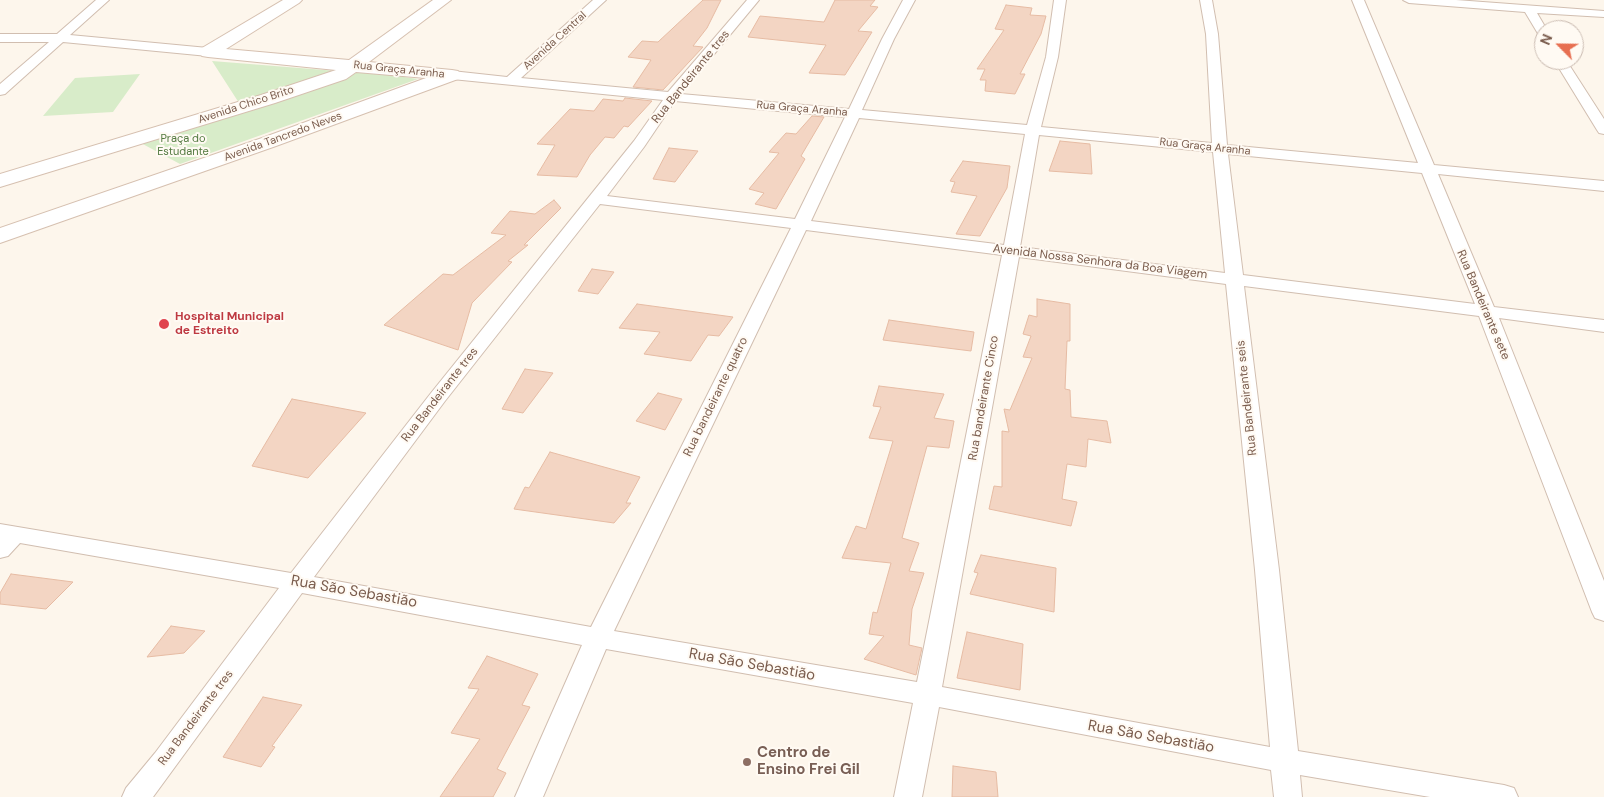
<!DOCTYPE html>
<html>
<head>
<meta charset="utf-8">
<style>
  body { margin:0 }
  #map { position:relative; width:1604px; height:797px; overflow:hidden; background:#fdf6ec; font-family:"DM Sans",sans-serif }
  canvas { display:block }
  .north { position:absolute; left:1534px; top:20px; width:50px; height:50px; box-sizing:border-box; background:#fffaf3; border:1px solid #cabbb1; border-radius:50%; rotate:293deg; font-size:14px; font-weight:700; line-height:20px; text-align:center; color:#7a5c4d }
  .north::after { content:''; display:block; margin:auto; width:18px; height:22px; background:#e76f51; clip-path:polygon(50% 0,100% 100%,50% 72%,0 100%) }
</style>
</head>
<body>
<div id="map">
<canvas width="1604" height="797"></canvas>
<div class="north">N</div>
</div>
<script>
const ctx = document.querySelector('canvas').getContext('2d');
ctx.lineJoin = 'round';
function fillPath(path, color) { ctx.fillStyle = color; ctx.fill(path, 'evenodd'); }
const shape = rows => new Path2D(rows.map(r => 'M' + r).join(''));
function trace(path, color, width, dash) { ctx.strokeStyle = color; ctx.lineWidth = width; ctx.lineCap = dash ? 'butt' : 'round'; ctx.setLineDash(dash || []); ctx.stroke(path); }
function drawText(font, color, halo, rows, align = 'center') {
  ctx.font = font + ' "DM Sans",sans-serif'; ctx.lineWidth = 4; ctx.setLineDash([]); ctx.textBaseline = 'middle'; ctx.strokeStyle = halo; ctx.fillStyle = color; for (const [text, x, y, turn = 0] of rows) {
    ctx.save(); ctx.translate(x, y); ctx.rotate((+turn || 0) * Math.PI / 180); ctx.textAlign = isNaN(turn) ? turn : align; if (halo) ctx.strokeText(text, 0, 0); ctx.fillText(text, 0, 0); ctx.restore();
  }
}
fillPath(shape([
  [212,61,337,71,239,103],
  [362,71,418,79,180,164,139,142],
  [140,74,113,112,43,116,75,78]
]), '#d8ecc9');
const building = shape([
  [703,0,721,0,707,28,693,46,703,47,663,90,633,87,651,60,628,57,642,41,658,42,703,0],
  [835,0,875,0,870,6,878,7,858,31,872,32,845,75,809,73,826,45,748,37,760,16,824,22,835,0],
  [1006,5,1032,8,1030,15,1046,16,1041,34,1020,74,1025,74,1015,94,985,91,986,80,980,80,985,69,977,69,1004,30,995,29,1006,5],
  [625,98,652,101,628,127,624,126,614,138,605,137,590,155,577,177,537,175,555,145,537,144,570,109,594,111,603,99,623,101,625,98],
  [812,116,824,117,801,156,805,159,776,209,755,204,764,193,749,189,779,153,769,152,786,133,796,134,812,116],
  [1060,141,1090,144,1092,174,1049,171,1060,141],
  [669,148,698,151,675,182,653,179,669,148],
  [963,161,1010,166,1007,188,980,236,956,234,977,196,951,192,955,182,950,181,963,161],
  [554,200,561,208,524,245,528,245,508,261,512,262,472,303,458,350,384,325,443,274,453,275,506,235,491,233,510,211,535,214,554,200],
  [592,269,614,272,598,294,578,291,592,269],
  [1037,299,1070,304,1070,341,1067,341,1065,389,1070,390,1071,417,1107,421,1111,443,1088,439,1086,467,1067,464,1062,499,1077,502,1071,526,989,509,994,486,1002,487,1002,431,1009,432,1004,409,1010,410,1032,358,1023,357,1031,336,1023,334,1029,315,1037,317,1037,299],
  [637,304,733,317,719,336,708,335,691,361,644,354,660,332,619,328,637,304],
  [889,320,974,332,971,351,883,340,889,320],
  [525,369,553,373,523,413,502,409,525,369],
  [879,386,944,394,934,418,954,421,949,448,927,446,902,538,919,543,909,571,924,573,912,609,909,645,922,648,916,675,864,659,884,636,869,634,873,612,877,613,891,563,842,558,856,526,866,529,893,441,869,438,881,407,873,406,879,386],
  [658,393,682,399,665,430,636,421,658,393],
  [292,399,366,413,308,478,252,466,292,399],
  [550,452,640,477,626,503,631,503,614,523,514,509,525,487,529,488,550,452],
  [981,555,1056,568,1054,612,970,594,978,573,974,572,981,555],
  [11,574,73,582,46,609,0,604,0,593,11,574],
  [171,626,205,631,184,653,147,657,171,626],
  [967,632,1023,644,1020,690,957,678,967,632],
  [487,656,538,674,522,705,530,707,497,769,506,773,493,797,440,797,480,739,451,733,479,689,468,688,487,656],
  [263,697,302,705,272,746,275,747,261,767,223,757,263,697],
  [953,766,996,772,998,797,952,797,953,766]
]);
fillPath(building, '#f3d5c3');
trace(building, '#e6bba3', 1);
const minor = shape([
  [96,0,109,0,70,35,208,48,214,52,208,56,63,42,5,94,0,95,0,84,49,42,0,42,0,34,57,34,96,0],
  [593,0,606,0,521,78,668,92,747,0,759,0,681,94,849,109,882,39,903,0,915,0,894,39,862,110,1027,125,1046,57,1054,0,1066,0,1058,57,1041,127,1212,143,1206,34,1200,0,1212,0,1218,34,1227,145,1418,163,1352,0,1364,0,1434,165,1604,181,1604,191,1438,174,1494,307,1604,320,1604,332,1499,318,1604,581,1604,621,1595,618,1592,612,1479,316,1244,286,1279,570,1298,751,1504,785,1514,788,1518,797,1430,797,1300,775,1302,797,1274,797,1271,770,939,707,922,797,894,797,913,703,606,649,543,797,515,797,582,645,302,593,153,797,122,797,126,788,155,753,279,588,20,543,8,556,0,558,0,524,291,573,431,393,634,141,663,100,452,79,446,75,452,71,507,77,593,0],
  [675,101,756,109,845,117,795,219,607,196,644,147,675,101],
  [859,118,1025,134,1004,245,811,221,859,118],
  [1039,135,1213,152,1225,273,1020,247,1039,135],
  [1228,154,1422,173,1475,304,1243,275,1228,154],
  [600,204,791,228,591,627,314,577,445,401,600,204],
  [806,230,1002,255,917,682,614,631,806,230],
  [1019,257,1226,284,1255,570,1270,747,942,687,1019,257],
  [1403,0,1456,0,1604,11,1604,17,1537,13,1547,30,1544,30,1544,38,1540,37,1525,12,1409,3,1403,0],
  [1554,60,1566,60,1604,119,1604,134,1599,133,1597,130,1554,60]
]);
const secondary = shape([
  [283,0,302,0,299,3,226,49,349,60,433,0,451,0,369,62,452,70,458,71,461,75,458,79,276,146,0,243,0,228,262,138,426,78,356,72,346,79,275,103,0,187,0,174,261,95,336,70,208,57,202,56,199,52,202,48,283,0]
]);
trace(minor, '#d1beb0', 2);
trace(secondary, '#d6c0b0', 2);
fillPath(minor, '#fff');
fillPath(secondary, '#fff');
for (const [x, y, r, color] of [
  [164,324,6,"#e0444e"],
  [747,762,5,"#8d6e63"]
]) { const dot = new Path2D(); dot.arc(x, y, r, 0, 2 * Math.PI); ctx.fillStyle = color; ctx.fill(dot); trace(dot, '#fffaf3', 2); }
drawText('11px', '#7a5c4d', '#fffaf3', [
  ["Avenida Central",555,41,-42],
  ["Rua Graça Aranha",399,70,6],
  ["Avenida Chico Brito",246,105,-18],
  ["Rua Graça Aranha",802,109,5],
  ["Avenida Tancredo Neves",283,137,-20],
  ["Rua Graça Aranha",1205,147,6]
]);
drawText('11px', '#537a41', '#fffaf3', [
  ["Praça do",183,139],
  ["Estudante",183,152]
]);
drawText('12px', '#7a5c4d', '#fffaf3', [
  ["Rua Bandeirante tres",691,77,-51],
  ["Avenida Nossa Senhora da Boa Viagem",1100,262,7],
  ["Rua Bandeirante sete",1483,305,67],
  ["Rua Bandeirante tres",440,395,-52],
  ["Rua bandeirante quatro",716,397,-64],
  ["Rua bandeirante Cinco",984,398,-80],
  ["Rua Bandeirante seis",1247,398,-96],
  ["Rua Bandeirante tres",196,718,-53]
]);
drawText('bold 12px', '#be3a42', '#fffaf3', [
  ["Hospital Municipal",175,317],
  ["de Estreito",175,331]
], 'left');
drawText('15px', '#7a5c4d', '#fffaf3', [
  ["Rua São Sebastião",354,592,10],
  ["Rua São Sebastião",752,665,10],
  ["Rua São Sebastião",1151,737,10]
]);
drawText('bold 15px', '#785e54', '#fffaf3', [
  ["Centro de",757,753],
  ["Ensino Frei Gil",757,770]
], 'left');
</script>
</body>
</html>
